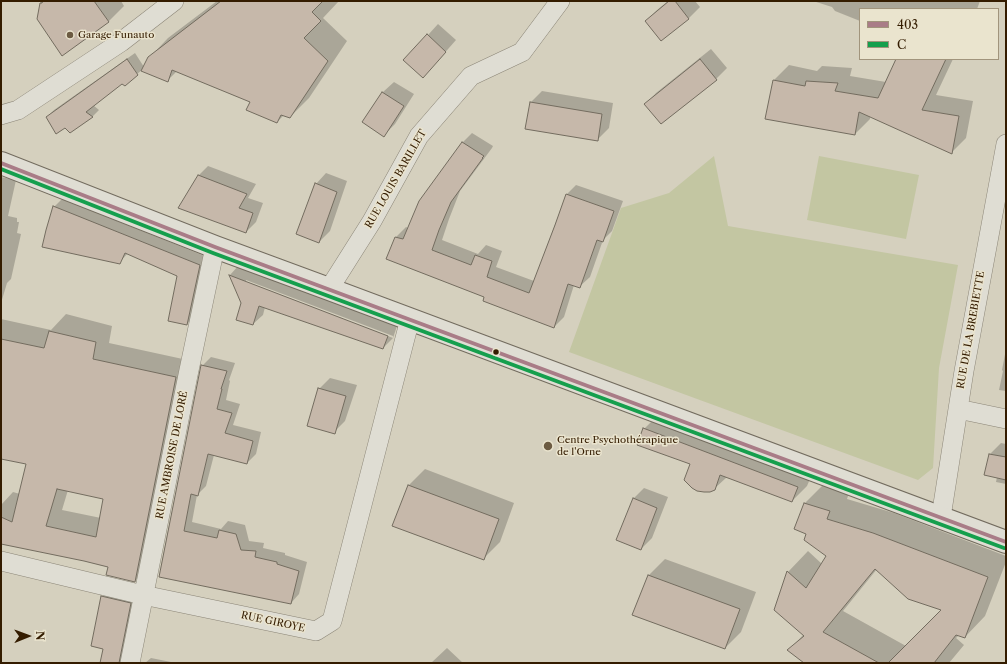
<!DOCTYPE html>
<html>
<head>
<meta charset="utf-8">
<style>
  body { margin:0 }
  #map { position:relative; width:1007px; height:664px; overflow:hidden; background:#d5d0be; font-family:"Libre Caslon Text",serif }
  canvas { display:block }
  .frame { position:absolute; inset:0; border:2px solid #341c00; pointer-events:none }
  .legend { position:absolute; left:859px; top:8px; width:140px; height:52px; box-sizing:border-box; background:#eae4ce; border:1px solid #a1947c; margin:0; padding:5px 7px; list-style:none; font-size:12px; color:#341c00 }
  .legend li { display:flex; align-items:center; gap:8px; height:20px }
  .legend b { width:20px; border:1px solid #a1947c }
  .north { position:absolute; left:8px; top:616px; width:40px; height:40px; -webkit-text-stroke:3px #eae4ce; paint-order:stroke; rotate:89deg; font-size:11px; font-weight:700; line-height:16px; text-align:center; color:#341c00 }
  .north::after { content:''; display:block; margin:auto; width:14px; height:18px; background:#341c00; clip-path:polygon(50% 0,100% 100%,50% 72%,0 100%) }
</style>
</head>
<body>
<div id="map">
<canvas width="1007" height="664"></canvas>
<div class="frame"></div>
<ul class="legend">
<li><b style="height:5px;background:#a97c87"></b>403</li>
<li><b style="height:5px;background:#159f4d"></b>C</li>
</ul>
<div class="north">N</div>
</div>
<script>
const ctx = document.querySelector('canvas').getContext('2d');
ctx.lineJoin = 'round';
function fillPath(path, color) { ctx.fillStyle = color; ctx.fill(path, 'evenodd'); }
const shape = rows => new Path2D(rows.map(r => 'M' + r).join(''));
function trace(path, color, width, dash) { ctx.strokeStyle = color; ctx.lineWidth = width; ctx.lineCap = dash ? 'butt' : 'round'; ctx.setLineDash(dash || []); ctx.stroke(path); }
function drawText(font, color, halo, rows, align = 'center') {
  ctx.font = font + ' "Libre Caslon Text",serif'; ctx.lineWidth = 3; ctx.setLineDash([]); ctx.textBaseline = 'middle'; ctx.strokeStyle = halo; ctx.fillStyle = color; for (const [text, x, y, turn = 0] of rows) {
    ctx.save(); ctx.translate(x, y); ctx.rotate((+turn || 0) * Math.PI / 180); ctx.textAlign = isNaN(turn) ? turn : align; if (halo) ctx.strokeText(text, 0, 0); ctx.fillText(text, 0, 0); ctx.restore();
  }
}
fillPath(shape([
  [714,156,728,226,958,265,939,368,933,468,918,480,569,352,621,208,669,193],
  [819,156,919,175,906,239,807,220]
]), '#c3c6a2');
fillPath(shape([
  [41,1,121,1,124,6,108,22,38,19],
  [217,1,339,1,323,18,347,41,309,98,290,117,284,115,277,122,251,102,177,71,168,80,142,70,137,74,122,82,93,105,99,110,92,117,65,127,47,117,54,110,135,53,144,67,149,58,168,38],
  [668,1,695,1,700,7,689,18,661,40,646,21,657,10],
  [813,1,980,1,977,9,860,9,860,21,835,11,832,7],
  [438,24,456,40,434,65,428,35],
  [711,49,727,68,716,79,646,104,656,93],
  [897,59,953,59,936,95,973,101,966,138,951,153,870,116,870,119,855,134,766,118,774,80,789,65,817,71,822,66,852,68,850,76,886,82],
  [394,82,414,94,395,124,384,135,383,92],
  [542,91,613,103,609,128,598,139,531,102],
  [472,133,493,146,492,148,460,191,449,219,442,240,478,254,486,245,502,251,496,267,534,281,566,195,576,185,623,201,612,231,603,240,590,277,579,287,574,285,564,317,554,327,485,296,396,237,406,227,408,228,462,143],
  [208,166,256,184,248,198,263,203,256,222,246,232,198,176],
  [326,173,347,181,330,231,319,242,316,184],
  [1,177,16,180,8,216,17,218,17,222,19,222,17,233,21,234,11,279,7,283,1,303],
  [62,199,207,257,195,316,187,324,178,275,128,253,119,263,54,207],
  [239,265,397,326,393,338,383,348,265,307,263,315,253,324,242,303,230,275],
  [246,280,393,336,393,338,246,282],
  [66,314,112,326,109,343,192,361,151,564,135,581,109,567,84,560,1,543,1,505,13,492,20,494,27,463,1,458,1,319,51,330],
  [68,490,104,498,101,518,62,510],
  [1006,349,1006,391,999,390,1003,371,1002,370],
  [211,357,235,363,229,380,230,381,226,400,240,404,233,425,261,432,256,454,247,463,214,455,206,486,197,495,192,522,221,529,228,521,245,525,249,541,264,543,263,548,285,553,285,555,307,562,299,594,291,603,160,576,202,366],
  [330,378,357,385,345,421,334,432,319,389],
  [659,414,813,472,807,486,792,501,727,477,714,489,691,464,644,429],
  [1001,443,1006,444,1006,484,996,482,997,477,990,454],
  [425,469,514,503,500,542,484,558,409,485],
  [825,483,850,490,847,499,894,513,1006,556,1006,562,985,616,965,637,959,635,956,638,964,645,949,663,805,663,789,650,804,634,775,609,788,572,808,551,822,564,828,555,808,534,805,503],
  [877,569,942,609,906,646,843,611],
  [644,488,668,497,652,538,641,549,633,499],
  [665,559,756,592,741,632,725,648,633,615,649,575],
  [113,586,141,593,139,663,102,663,105,648,102,597],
  [447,648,463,663,431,663],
  [151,658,176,663,142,663,145,663]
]), '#0003');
const building = shape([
  [43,1,94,1,109,22,62,56,37,19,40,3,42,3,43,1],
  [221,1,323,1,312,12,321,21,304,38,328,61,290,118,281,115,277,123,246,110,250,102,172,70,168,82,141,71,148,57,221,1],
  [669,1,675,1,689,19,661,41,645,21,669,1],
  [427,34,446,52,423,78,403,60,427,34],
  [127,59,138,75,125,86,122,84,86,112,93,117,70,133,65,128,56,134,46,117,127,59],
  [700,59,717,80,661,124,644,104,700,59],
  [896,59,946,59,922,110,959,116,952,154,859,112,855,135,765,119,773,80,805,86,806,81,838,83,835,91,878,98,896,59],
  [382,92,404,106,384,137,362,122,382,92],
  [530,102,602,114,598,141,525,129,530,102],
  [462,142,484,156,482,158,483,158,451,202,439,230,432,250,471,265,475,255,492,261,487,277,529,293,555,225,566,194,614,211,603,242,597,240,580,288,568,284,554,328,483,301,484,297,386,259,395,237,403,239,419,201,462,142],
  [198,175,247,194,239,208,253,213,246,233,178,208,198,175],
  [315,183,337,192,319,243,296,234,315,183],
  [53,206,200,265,187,325,168,321,177,276,125,253,120,264,42,247,46,230,53,206],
  [229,275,388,336,383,349,259,306,253,325,236,320,241,303,229,275],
  [49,331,96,342,93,359,176,377,135,582,106,575,108,567,84,561,1,544,1,517,12,522,26,464,1,459,1,339,44,348,49,331],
  [57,489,103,499,96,537,46,526,57,489],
  [201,365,227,371,221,389,222,389,217,409,232,413,225,433,253,441,247,464,208,454,198,496,191,494,184,531,217,538,219,530,236,534,241,550,256,551,255,557,277,562,277,564,299,571,291,604,159,577,201,365],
  [318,388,346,396,335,434,307,426,318,388],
  [643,428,798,487,792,502,720,475,715,490,710,492,704,492,697,491,692,488,684,480,690,464,637,445,643,428],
  [989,454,1006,457,1006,480,984,475,989,454],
  [408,485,499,519,484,560,392,526,408,485],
  [633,498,657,508,641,550,616,540,633,498],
  [804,503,830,511,827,519,873,533,988,577,965,638,956,635,934,663,888,663,941,610,908,599,875,569,823,632,879,663,804,663,787,650,804,636,774,610,787,571,806,588,826,556,804,540,806,534,794,529,804,503],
  [648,575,740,609,725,649,632,615,648,575],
  [101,596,131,603,119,663,100,663,103,649,91,646,101,596]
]);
fillPath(building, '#c6b8aa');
trace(building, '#736c5f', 1);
const minor = shape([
  [1,115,18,110,121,42,174,1],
  [329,289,372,221,419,136,471,76,522,52,560,1],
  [958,409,1006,419],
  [941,517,964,371,1006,144],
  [1,561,143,595,316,631,332,621,410,319],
  [130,663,188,375,215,247]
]);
const secondary = shape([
  [1,163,215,247,329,289,1006,542]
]);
trace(minor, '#8b8577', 20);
trace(secondary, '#736c5f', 24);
trace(minor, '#dfddd3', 19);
trace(secondary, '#dfddd3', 22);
trace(shape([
  [1,163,215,247,1006,542]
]), '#a97c87', 4);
trace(shape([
  [1,169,213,253,1004,548]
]), '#159f4d', 4);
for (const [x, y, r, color] of [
  [70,35,4,"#6c5b42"],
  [496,352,3.5,"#341c00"],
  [548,446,5,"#6c5b42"]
]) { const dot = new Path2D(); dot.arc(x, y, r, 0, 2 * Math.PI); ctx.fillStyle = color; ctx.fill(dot); trace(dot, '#eae4ce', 1.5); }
drawText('10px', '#341c00', '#eae4ce', [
  ["Garage Funauto",78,35],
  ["Centre Psychothérapique",557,440],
  ["de l'Orne",557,452]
], 'left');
drawText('10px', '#341c00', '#eae4ce', [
  ["RUE LOUIS BARILLET",396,179,-60],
  ["RUE DE LA BREBIETTE",971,330,-80],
  ["RUE AMBROISE DE LORÉ",172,455,-79],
  ["RUE GIROYE",273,622,12]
]);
</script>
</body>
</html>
